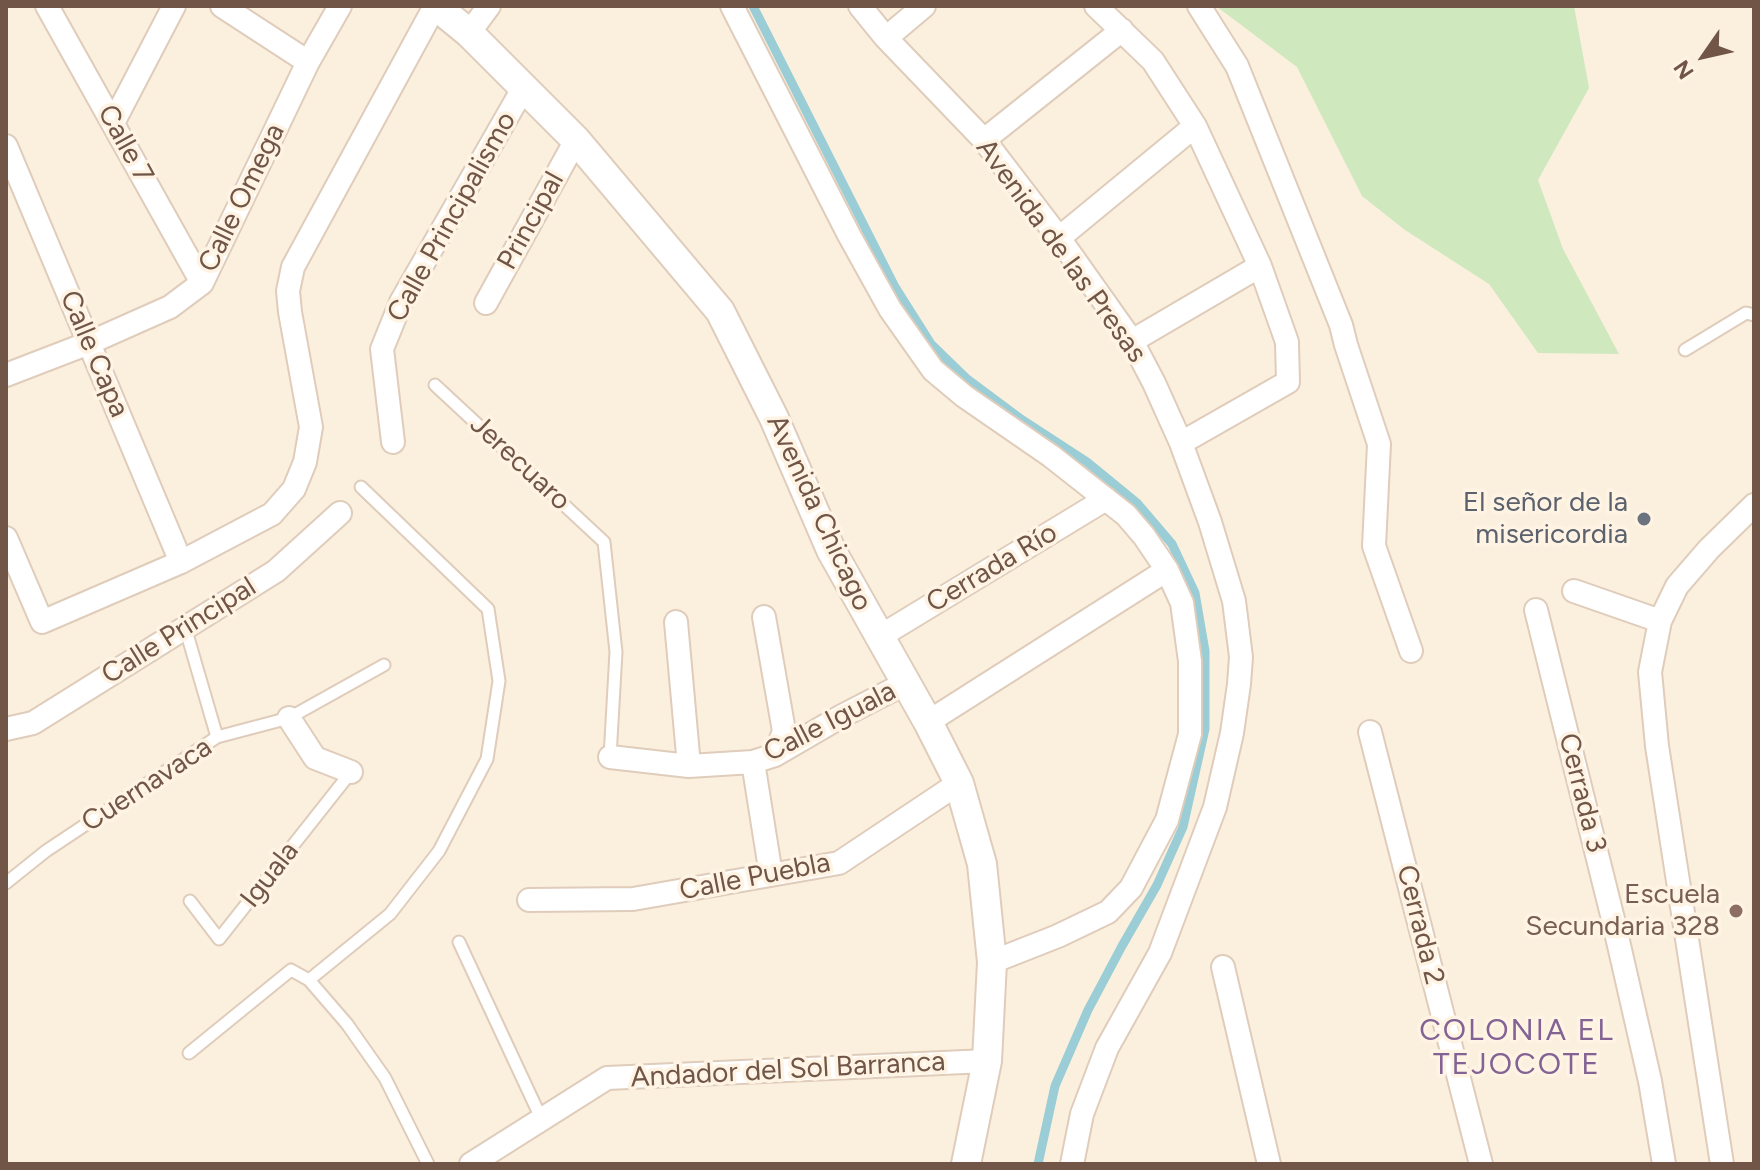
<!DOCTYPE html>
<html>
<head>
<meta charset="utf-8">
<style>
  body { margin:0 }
  #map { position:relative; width:1760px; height:1170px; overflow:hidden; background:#fbf0de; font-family:Figtree,sans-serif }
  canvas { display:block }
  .frame { position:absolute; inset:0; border:8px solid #715647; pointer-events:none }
  .north { position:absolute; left:1664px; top:16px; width:80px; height:80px; -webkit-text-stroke:6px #fff4e4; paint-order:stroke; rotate:236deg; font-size:22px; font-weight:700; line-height:32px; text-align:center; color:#715647 }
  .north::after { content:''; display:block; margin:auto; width:28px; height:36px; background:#715647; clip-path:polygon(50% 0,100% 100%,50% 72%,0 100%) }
</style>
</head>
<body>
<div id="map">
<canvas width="1760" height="1170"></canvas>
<div class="frame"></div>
<div class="north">N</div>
</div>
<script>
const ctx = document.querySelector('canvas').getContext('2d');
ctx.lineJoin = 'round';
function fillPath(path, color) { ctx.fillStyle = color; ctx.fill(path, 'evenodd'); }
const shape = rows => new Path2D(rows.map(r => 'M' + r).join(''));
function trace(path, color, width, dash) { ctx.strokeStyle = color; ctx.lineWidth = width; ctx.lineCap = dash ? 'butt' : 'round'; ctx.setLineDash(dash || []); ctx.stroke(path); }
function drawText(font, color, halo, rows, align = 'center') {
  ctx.font = font + ' Figtree,sans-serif'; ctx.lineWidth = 7; ctx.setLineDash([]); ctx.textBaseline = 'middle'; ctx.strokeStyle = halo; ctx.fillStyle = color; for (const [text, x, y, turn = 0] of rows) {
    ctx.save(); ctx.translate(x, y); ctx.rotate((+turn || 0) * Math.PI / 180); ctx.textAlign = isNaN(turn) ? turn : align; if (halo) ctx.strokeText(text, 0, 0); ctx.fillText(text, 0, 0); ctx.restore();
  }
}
fillPath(shape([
  [1216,6,1574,6,1589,88,1538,180,1563,249,1619,354,1538,353,1489,284,1405,230,1362,196,1297,67]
]), '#cfe8be');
trace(shape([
  [753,6,895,287,931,344,966,378,1021,419,1087,462,1137,503,1172,544,1195,593,1205,651,1205,729,1183,827,1157,885,1122,946,1088,1010,1055,1086,1038,1164]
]), '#9acdd5', 9);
const service = shape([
  [1685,350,1746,313,1754,315],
  [435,385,604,542,616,652,610,757],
  [185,627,217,737],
  [6,883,46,851,217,737,289,718,384,665],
  [190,901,219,939,351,772],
  [459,942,541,1118],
  [309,980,390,914,439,851,487,759,499,681,488,609,361,487],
  [189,1053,291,970,309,980,347,1024,385,1078,428,1164]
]);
const minor = shape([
  [47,6,202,283],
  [222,6,308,62],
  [732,6,849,235,890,309,933,370,964,396,1051,456,1126,515,1144,536,1167,570,1182,603,1190,661,1190,734,1167,820,1131,888,1108,912,1058,936,992,962],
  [860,6,886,38,984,140,1059,238,1132,341,1154,383,1181,443,1210,522,1234,601,1241,657,1239,684,1232,733,1215,807,1160,953,1107,1048,1082,1114,1072,1164],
  [1096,6,1153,61,1195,126,1260,266,1287,342,1288,382,1181,443],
  [1199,6,1237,66,1341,325,1346,345,1379,444,1374,546,1411,651],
  [469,33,489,6],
  [886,38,924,6],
  [113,123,174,6],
  [984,140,1122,30],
  [6,146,181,562],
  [1059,238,1195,126],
  [486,303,576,140],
  [1132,341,1260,266],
  [6,375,89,343,170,307,202,283,308,62,340,6],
  [393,442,382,349,401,302,524,87],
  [6,538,42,622,181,562,272,514,294,489,305,462,311,427,290,312,288,291,293,267,435,6],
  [1574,591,1660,621],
  [1536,610,1613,919,1650,1081,1664,1164],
  [764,617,784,731,775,755],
  [676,622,689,766],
  [879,637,1106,499],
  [289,718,315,758,351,772],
  [928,722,1167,570],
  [6,729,33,723,276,571,340,513],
  [1370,732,1481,1164],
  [610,757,689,766,753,762,775,755,842,716,906,683],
  [753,762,771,875],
  [529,900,633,899,839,863,959,783],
  [1223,967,1269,1164],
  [471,1164,607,1078,987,1061],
  [1722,1164,1657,746,1650,672,1660,621,1677,586,1709,549,1754,505]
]);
const tertiary = shape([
  [436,6,469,33,576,140,720,311,774,418,831,550,928,722,959,783,982,864,992,962,987,1061,966,1164]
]);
trace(service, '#dfccbb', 15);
trace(minor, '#dfccbb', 26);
trace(tertiary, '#dfccbb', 32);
trace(service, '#fff', 11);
trace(minor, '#fff', 22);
trace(tertiary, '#fff', 28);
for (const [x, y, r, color] of [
  [1644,519,8,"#6b7280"],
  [1736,911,8,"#8d6e63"]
]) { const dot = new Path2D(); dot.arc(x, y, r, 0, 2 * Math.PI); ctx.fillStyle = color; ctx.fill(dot); trace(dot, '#fff4e4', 3); }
drawText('28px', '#715647', '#fff4e4', [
  ["Calle 7",125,144,61],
  ["Calle Omega",242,198,-64],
  ["Calle Principalismo",452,217,-61],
  ["Principal",531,221,-61],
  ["Avenida de las Presas",1061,251,54],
  ["Calle Capa",94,354,67],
  ["Jerecuaro",520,463,43],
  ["Avenida Chicago",819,513,65],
  ["Cerrada Río",992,568,-31],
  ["Calle Principal",179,631,-32],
  ["Calle Iguala",830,722,-27],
  ["Cuernavaca",147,785,-33],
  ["Cerrada 3",1582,793,76],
  ["Iguala",270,875,-52],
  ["Calle Puebla",755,877,-11],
  ["Cerrada 2",1420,925,76],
  ["Andador del Sol Barranca",788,1070,-3]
]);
drawText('28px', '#5b616d', '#fff4e4', [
  ["El señor de la",1628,503],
  ["misericordia",1628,535]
], 'right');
drawText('28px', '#785e54', '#fff4e4', [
  ["Escuela",1720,895],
  ["Secundaria 328",1720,927]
], 'right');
ctx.letterSpacing = '2px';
drawText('30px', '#836394', '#fff4e4', [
  ["COLONIA EL",1517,1031],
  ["TEJOCOTE",1517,1065]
]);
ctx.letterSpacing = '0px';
</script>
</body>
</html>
